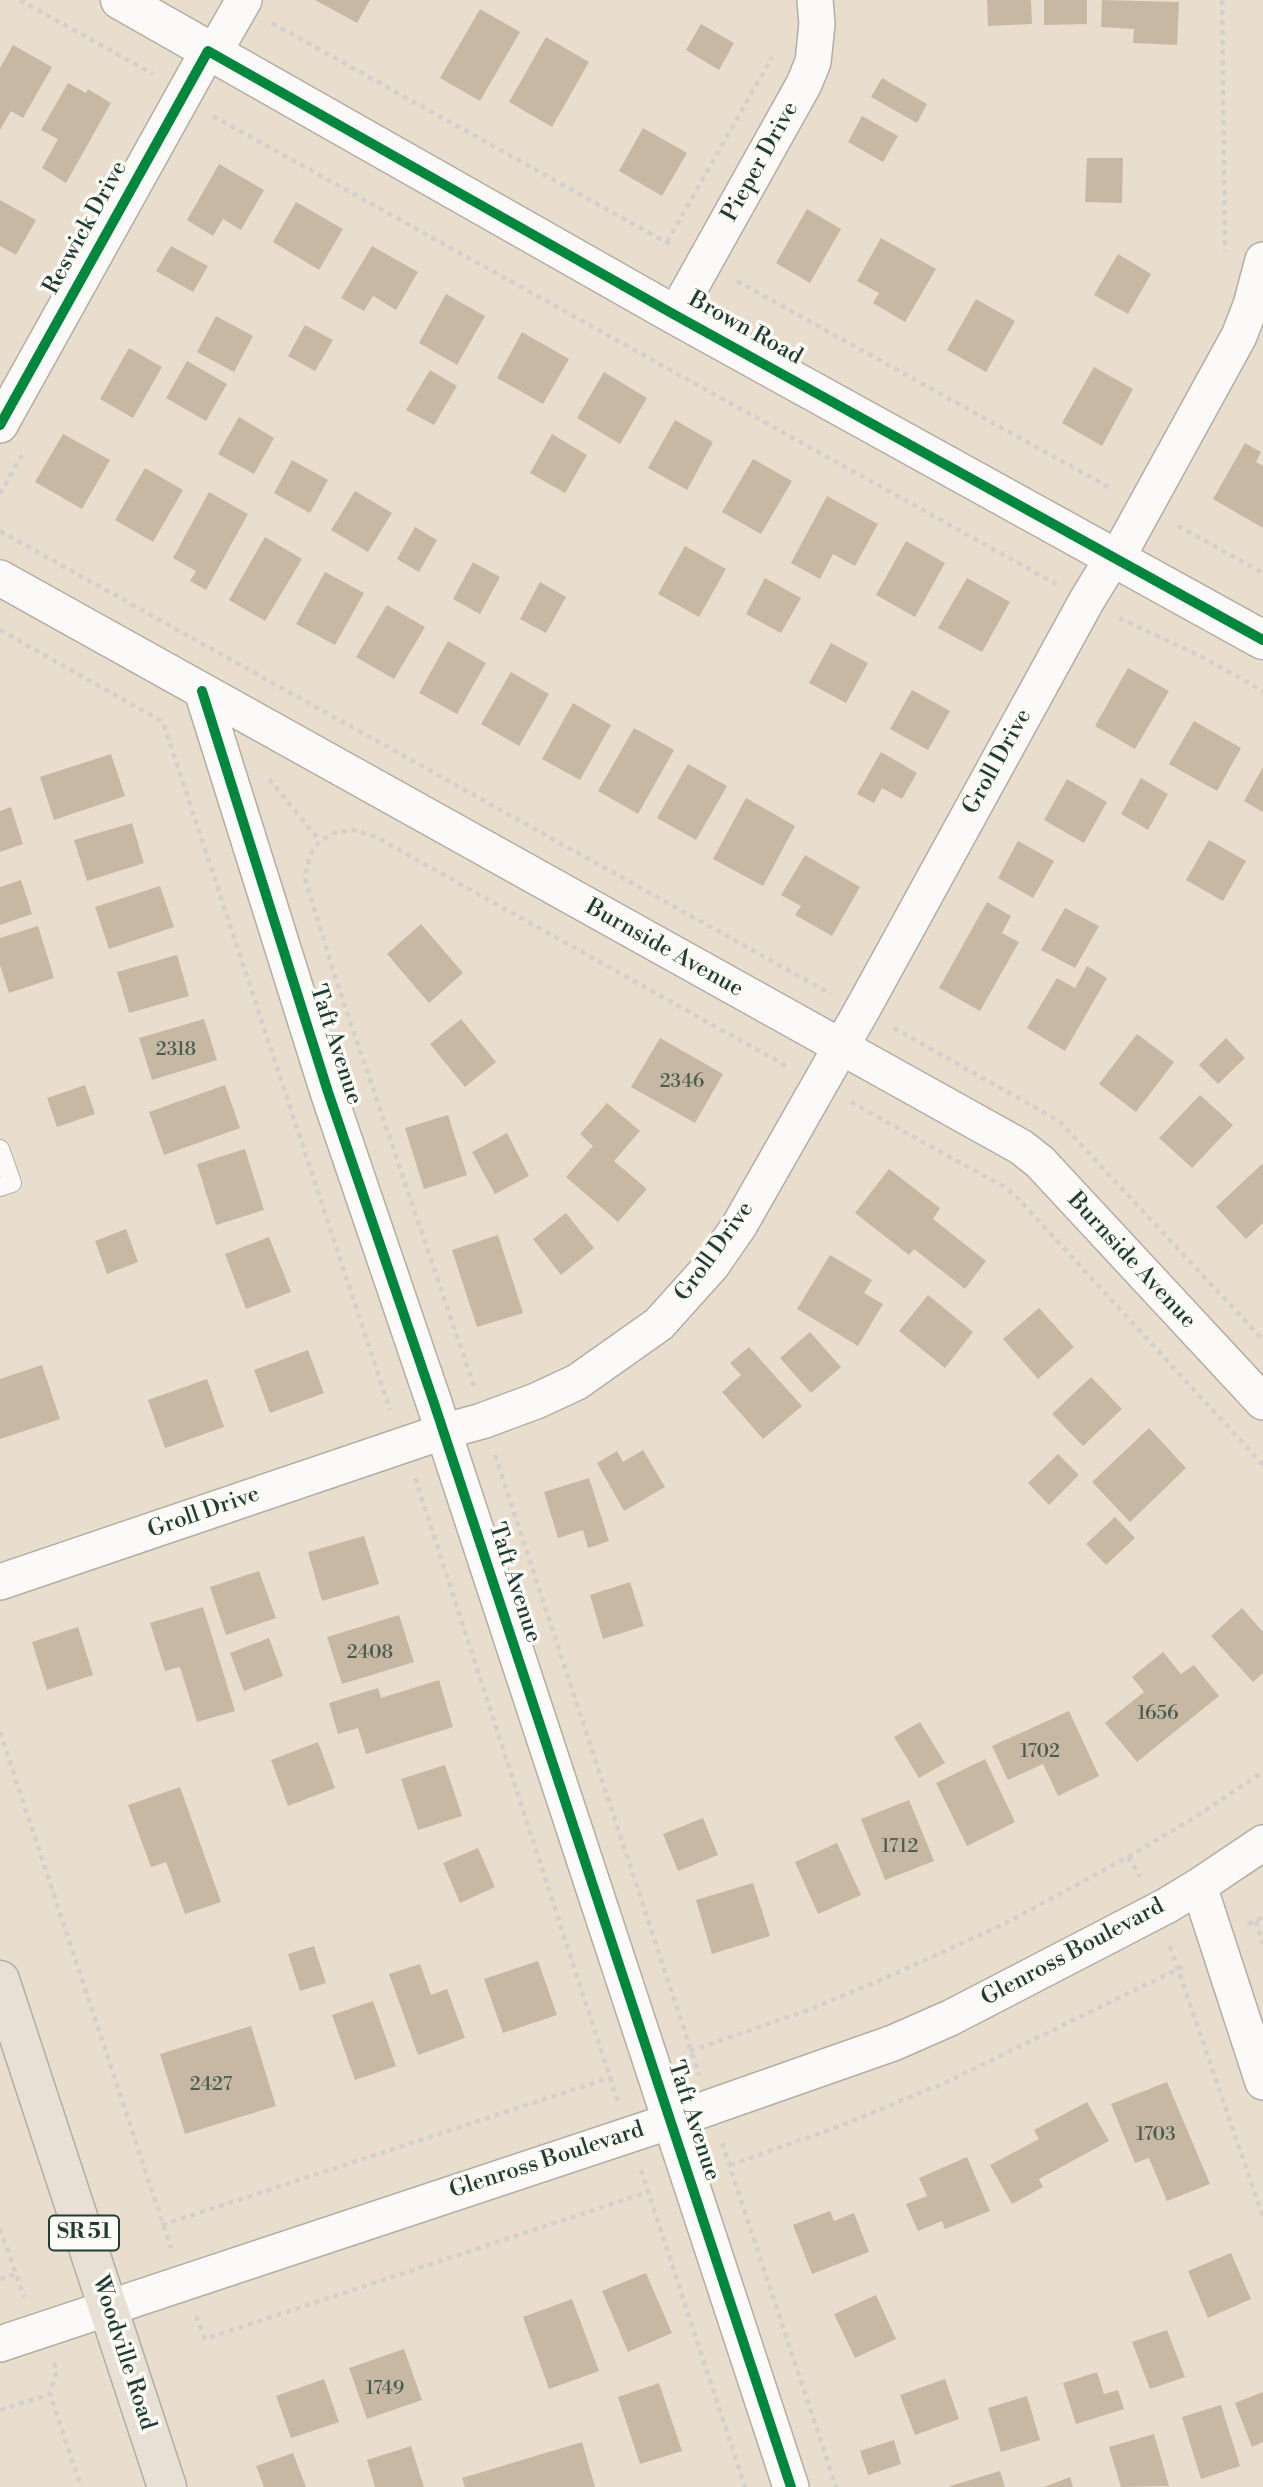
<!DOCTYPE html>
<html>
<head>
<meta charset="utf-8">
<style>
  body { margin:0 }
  canvas { display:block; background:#e9ddcd }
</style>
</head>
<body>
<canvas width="1263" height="2487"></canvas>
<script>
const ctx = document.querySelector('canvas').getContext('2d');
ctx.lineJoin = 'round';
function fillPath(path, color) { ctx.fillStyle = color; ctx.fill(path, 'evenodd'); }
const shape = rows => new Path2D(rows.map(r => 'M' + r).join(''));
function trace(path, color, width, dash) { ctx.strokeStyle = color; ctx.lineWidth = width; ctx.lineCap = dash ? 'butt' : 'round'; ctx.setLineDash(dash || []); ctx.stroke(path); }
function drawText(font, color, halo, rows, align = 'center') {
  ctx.font = font + ' "Libre Bodoni",serif'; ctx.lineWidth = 7; ctx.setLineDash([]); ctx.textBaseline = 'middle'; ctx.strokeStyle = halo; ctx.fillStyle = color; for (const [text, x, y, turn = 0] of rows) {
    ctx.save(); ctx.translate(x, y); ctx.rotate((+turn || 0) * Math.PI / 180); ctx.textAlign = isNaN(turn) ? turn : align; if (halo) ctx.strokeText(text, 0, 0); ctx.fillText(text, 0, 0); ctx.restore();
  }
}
fillPath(shape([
  [315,0,370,0,357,23],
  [987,0,1031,0,1032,24,988,26],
  [1044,0,1087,0,1087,24,1044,25],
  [1102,0,1179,2,1177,45,1133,43,1134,29,1101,27],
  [480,9,520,32,480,101,440,78],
  [701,24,734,43,719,70,686,50],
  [546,37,589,62,552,127,509,102],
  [13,45,52,67,23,118,11,111,0,130,0,68],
  [882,78,927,104,917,123,871,97],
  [68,83,86,93,88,89,111,103,66,183,42,168,58,139,41,130],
  [862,116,898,136,883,162,848,142],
  [643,128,687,153,662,196,619,171],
  [1087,158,1123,158,1122,203,1085,202],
  [219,164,264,190,241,230,223,219,213,236,187,220],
  [0,200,36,220,16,255,0,246],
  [296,202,343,229,319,270,273,242],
  [807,209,841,229,810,283,776,263],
  [881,238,936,269,905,322,873,303,879,293,857,281],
  [171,246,208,266,193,292,156,271],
  [372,246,418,272,396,310,373,296,364,311,341,298],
  [1118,254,1151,274,1128,314,1094,295],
  [446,294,485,316,457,365,419,343],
  [976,299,1015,321,986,372,947,350],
  [216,316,253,336,234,372,197,352],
  [305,325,333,340,315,371,288,356],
  [522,332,569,359,543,404,497,378],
  [129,348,162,367,133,418,100,399],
  [187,361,227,384,206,421,166,398],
  [1094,367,1133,389,1102,446,1062,423],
  [430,370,457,386,434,425,406,410],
  [604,372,647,398,620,444,577,418],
  [239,417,274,438,254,474,218,454],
  [675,420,713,442,687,490,648,468],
  [63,434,110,460,82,509,35,482],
  [552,434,587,455,565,493,530,473],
  [1245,443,1261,452,1256,462,1263,466,1263,528,1213,499],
  [753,459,792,481,761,534,722,512],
  [292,460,328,480,310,513,274,493],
  [145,468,183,490,153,542,115,520],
  [355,491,392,513,368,552,331,530],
  [209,492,248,514,206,590,190,581,196,571,173,558],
  [827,496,878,524,855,566,833,554,820,579,791,563],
  [415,527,437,540,419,572,397,559],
  [265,537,302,559,265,621,229,600],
  [906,541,945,563,915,617,876,595],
  [685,546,726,569,699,617,658,594],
  [473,562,500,577,480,614,453,599],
  [325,572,364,593,335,645,296,624],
  [765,578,801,598,781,633,746,614],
  [967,578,1010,602,982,652,938,628],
  [540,582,566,597,546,633,520,619],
  [387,605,425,627,394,679,356,657],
  [448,641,486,663,457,714,419,693],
  [831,643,868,663,846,703,809,683],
  [1128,668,1169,691,1135,749,1095,726],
  [511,672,549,694,519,746,481,724],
  [912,690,950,711,928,750,890,729],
  [573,703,611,725,580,780,542,759],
  [1194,721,1241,748,1217,791,1169,764],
  [634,728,674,750,638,814,598,791],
  [881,752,917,773,902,799,882,788,874,803,857,794],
  [111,754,125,796,54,820,40,777],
  [688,764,727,786,696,840,657,818],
  [1263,767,1263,812,1244,801],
  [1141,778,1168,794,1148,830,1121,814],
  [1067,779,1107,802,1084,843,1044,820],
  [746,798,795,826,763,886,713,859],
  [11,807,23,844,0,852,0,811],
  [132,823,144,863,87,881,74,840],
  [1209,840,1246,861,1223,901,1186,880],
  [1018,841,1054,861,1033,898,998,878],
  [805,855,860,887,832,936,795,915,801,906,781,895],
  [21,880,32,914,0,925,0,887],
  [160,886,174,927,109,949,95,907],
  [987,902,1011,916,1002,933,1019,942,980,1011,939,988],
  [1065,908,1099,926,1075,968,1041,950],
  [421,924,463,973,429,1003,387,954],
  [38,926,54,978,9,993,0,965,0,938],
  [177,955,189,996,129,1013,117,972],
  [1087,966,1107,978,1065,1051,1027,1028,1057,978,1075,988],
  [204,1019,217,1060,152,1080,139,1038],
  [461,1019,496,1062,465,1087,430,1044],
  [1137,1034,1174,1062,1136,1112,1099,1084],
  [660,1038,723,1074,695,1123,631,1087],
  [1226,1038,1245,1058,1218,1084,1199,1065],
  [85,1085,95,1114,57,1127,47,1098],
  [225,1085,240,1128,164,1155,149,1112],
  [1200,1095,1233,1125,1192,1168,1159,1138],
  [607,1103,640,1131,614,1161,647,1189,618,1222,566,1177,593,1146,580,1134],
  [448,1115,467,1175,424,1189,405,1128],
  [507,1133,529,1176,495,1194,472,1152],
  [245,1149,264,1210,216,1225,197,1164],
  [1263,1163,1263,1223,1246,1239,1216,1207],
  [889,1169,940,1208,933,1219,986,1261,965,1289,914,1249,909,1255,855,1213],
  [566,1213,594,1248,561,1275,533,1239],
  [126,1229,138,1262,107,1274,95,1241],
  [498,1235,523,1313,477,1327,452,1250],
  [269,1237,291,1292,246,1309,225,1254],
  [830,1255,872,1280,864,1293,883,1304,858,1346,797,1309],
  [928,1295,973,1332,945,1368,899,1331],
  [1039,1308,1074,1347,1038,1379,1003,1339],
  [810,1332,841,1367,811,1393,780,1358],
  [749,1347,802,1406,763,1439,722,1392,741,1375,730,1363],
  [308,1350,324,1393,270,1413,254,1370],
  [42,1365,60,1419,0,1439,0,1379],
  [1091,1377,1122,1409,1083,1446,1052,1414],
  [207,1379,224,1427,165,1448,148,1400],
  [1149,1428,1186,1468,1130,1522,1092,1482],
  [643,1450,665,1487,624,1511,597,1463,617,1451,623,1462],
  [1058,1454,1079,1475,1049,1505,1028,1483],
  [589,1478,609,1541,588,1548,583,1530,558,1538,544,1492],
  [1115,1517,1135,1538,1106,1565,1086,1544],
  [364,1536,379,1584,322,1601,308,1552],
  [259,1571,276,1618,226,1635,210,1587],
  [630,1582,644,1626,603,1639,590,1595],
  [203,1607,235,1711,197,1722,180,1667,165,1671,150,1623],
  [1242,1608,1263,1632,1263,1673,1253,1682,1211,1636],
  [399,1615,414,1662,342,1684,327,1637],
  [78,1627,93,1675,47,1690,32,1642],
  [269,1638,283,1676,244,1691,230,1653],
  [1163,1652,1181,1674,1194,1665,1219,1696,1137,1762,1105,1723,1144,1692,1132,1677],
  [439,1680,453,1727,366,1754,358,1728,338,1734,329,1703,378,1688,381,1698],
  [1069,1711,1099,1776,1058,1796,1043,1764,1008,1780,992,1746],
  [920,1722,945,1763,919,1778,894,1737],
  [318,1742,335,1788,288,1806,271,1760],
  [985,1759,1015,1822,967,1846,936,1783],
  [445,1765,462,1816,418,1830,401,1779],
  [180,1787,221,1902,185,1914,166,1862,151,1867,128,1805],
  [909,1800,934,1861,885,1880,861,1819],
  [703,1818,718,1855,678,1871,663,1834],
  [837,1843,861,1895,818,1914,795,1862],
  [478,1848,495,1887,460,1903,443,1863],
  [753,1883,770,1936,712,1954,696,1900],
  [314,1946,326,1983,300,1991,288,1954],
  [538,1961,557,2015,503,2033,484,1979],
  [420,1964,431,1995,447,1989,465,2038,418,2055,389,1974],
  [373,2001,396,2066,355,2080,332,2015],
  [251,2026,276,2106,185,2134,160,2054],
  [1167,2082,1210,2184,1167,2201,1149,2158,1135,2163,1111,2104],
  [1087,2102,1109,2141,1039,2179,1043,2187,1012,2204,990,2165,1039,2139,1034,2130],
  [967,2157,990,2211,945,2229,942,2221,918,2231,906,2204,927,2196,919,2178],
  [830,2211,834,2221,854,2213,869,2252,812,2274,793,2225],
  [1231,2253,1251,2299,1208,2318,1188,2271],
  [646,2273,672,2333,628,2352,602,2291],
  [876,2295,896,2339,855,2358,834,2314],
  [572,2299,599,2371,549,2389,523,2317],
  [1167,2330,1185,2377,1150,2389,1132,2342],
  [404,2349,422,2400,367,2419,349,2368],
  [1097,2372,1104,2394,1118,2390,1124,2409,1076,2424,1063,2383],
  [324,2379,339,2422,291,2438,276,2396],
  [945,2379,959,2419,915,2435,900,2395],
  [659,2383,682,2451,640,2464,618,2397],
  [1263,2392,1263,2442,1252,2447,1235,2403],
  [1027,2396,1040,2440,1001,2452,988,2408],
  [1221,2405,1240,2466,1201,2479,1182,2417],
  [1154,2434,1169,2486,1121,2487,1109,2447],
  [894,2440,901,2464,868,2475,860,2451],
  [582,2442,595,2487,465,2487,462,2478],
  [411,2446,424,2487,375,2487,367,2460],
  [293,2453,306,2487,264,2487,256,2466],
  [1000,2471,1005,2487,950,2487,950,2486],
  [1070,2477,1073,2487,1044,2487]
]), '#c7b8a3');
const service = shape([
  [0,1149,12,1183,0,1187]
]);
const minor = shape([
  [213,54,244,0],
  [675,315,804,84,813,62,817,24,815,0],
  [0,425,208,51],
  [1117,558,1239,336,1251,305,1263,260],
  [0,578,1021,1147,1040,1162,1263,1402],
  [202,691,328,1092,434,1403,791,2487],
  [0,1582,442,1432,482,1421,536,1401,577,1382,659,1324,712,1265,739,1226,862,1010,1087,600,1114,556],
  [1199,1886,1263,2082],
  [0,2344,671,2121,893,2043,950,2018,1166,1906,1199,1886,1263,1843]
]);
const tertiary = shape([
  [120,0,675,315,1263,640]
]);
const primary = shape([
  [0,1980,167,2487]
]);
trace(service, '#b3aea3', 20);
trace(minor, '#b3aea3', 38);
trace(tertiary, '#b3aea3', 41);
trace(primary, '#b3aea3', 41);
trace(shape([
  [20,0,153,74],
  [1222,0,1225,251],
  [272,23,671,245],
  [213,116,1056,584],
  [667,242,772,57],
  [737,281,1112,489],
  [0,494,22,455],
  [1178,526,1263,573],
  [0,531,831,994],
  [1119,618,1204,658,1263,691],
  [0,630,163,722,390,1410],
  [269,779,320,841],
  [894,1028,1059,1121,1263,1340],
  [851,1102,1004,1187,1015,1195,1263,1465],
  [474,1386,336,980,305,878,310,855,320,841,334,833,353,830,376,837,788,1067],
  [495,1455,699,2075],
  [415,1478,618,2102],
  [0,1732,171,2248],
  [1128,1857,1140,1877],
  [1256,1921,1263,1944],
  [1248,1924,1263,1917],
  [1170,1946,1263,2217],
  [690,2051,808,2010,883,1979,1004,1924,1128,1857,1192,1819,1263,1772],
  [722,2143,836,2487],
  [730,2165,840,2126,949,2081,1186,1965],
  [641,2170,745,2487],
  [162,2225,612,2077],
  [0,2229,24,2297],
  [0,2279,15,2274],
  [196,2316,205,2339,648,2192],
  [54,2363,57,2371,50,2394,81,2487],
  [0,2410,50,2394]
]), '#d3d1cd', 4.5, [5, 5]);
trace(service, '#fcfaf8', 18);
trace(minor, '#fcfaf8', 35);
trace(tertiary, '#fcfaf8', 38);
trace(primary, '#e8e0d4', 38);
trace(shape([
  [0,425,208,51,675,315,1263,640],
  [202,691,328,1092,434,1403,791,2487]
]), '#00873e', 10);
drawText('19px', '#495c50', null, [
  ["2318",176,1050],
  ["2346",682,1082],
  ["2408",370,1653],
  ["1656",1158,1714],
  ["1702",1040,1752],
  ["1712",900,1847],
  ["2427",211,2085],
  ["1703",1156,2135],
  ["1749",385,2389]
]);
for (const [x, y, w] of [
  [84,2233,70]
]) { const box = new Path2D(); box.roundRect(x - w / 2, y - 17.5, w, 35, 5); ctx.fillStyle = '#fdfcf7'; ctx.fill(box); trace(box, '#1f3d34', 2); }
drawText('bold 21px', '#1f3d34', null, [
  ["SR 51",84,2233]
]);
drawText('23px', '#1f3d34', '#fdfcf7', [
  ["Pieper Drive",761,162,-61],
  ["Reswick Drive",86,228,-61],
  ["Brown Road",745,329,29],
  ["Groll Drive",998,762,-61],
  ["Burnside Avenue",664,949,29],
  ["Taft Avenue",335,1045,72],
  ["Groll Drive",715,1252,-54],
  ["Burnside Avenue",1131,1261,47],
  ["Groll Drive",204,1513,-19],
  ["Taft Avenue",514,1583,72],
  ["Glenross Boulevard",1073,1953,-28],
  ["Taft Avenue",693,2121,72],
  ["Glenross Boulevard",547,2161,-18],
  ["Woodville Road",123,2353,72]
]);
</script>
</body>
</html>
